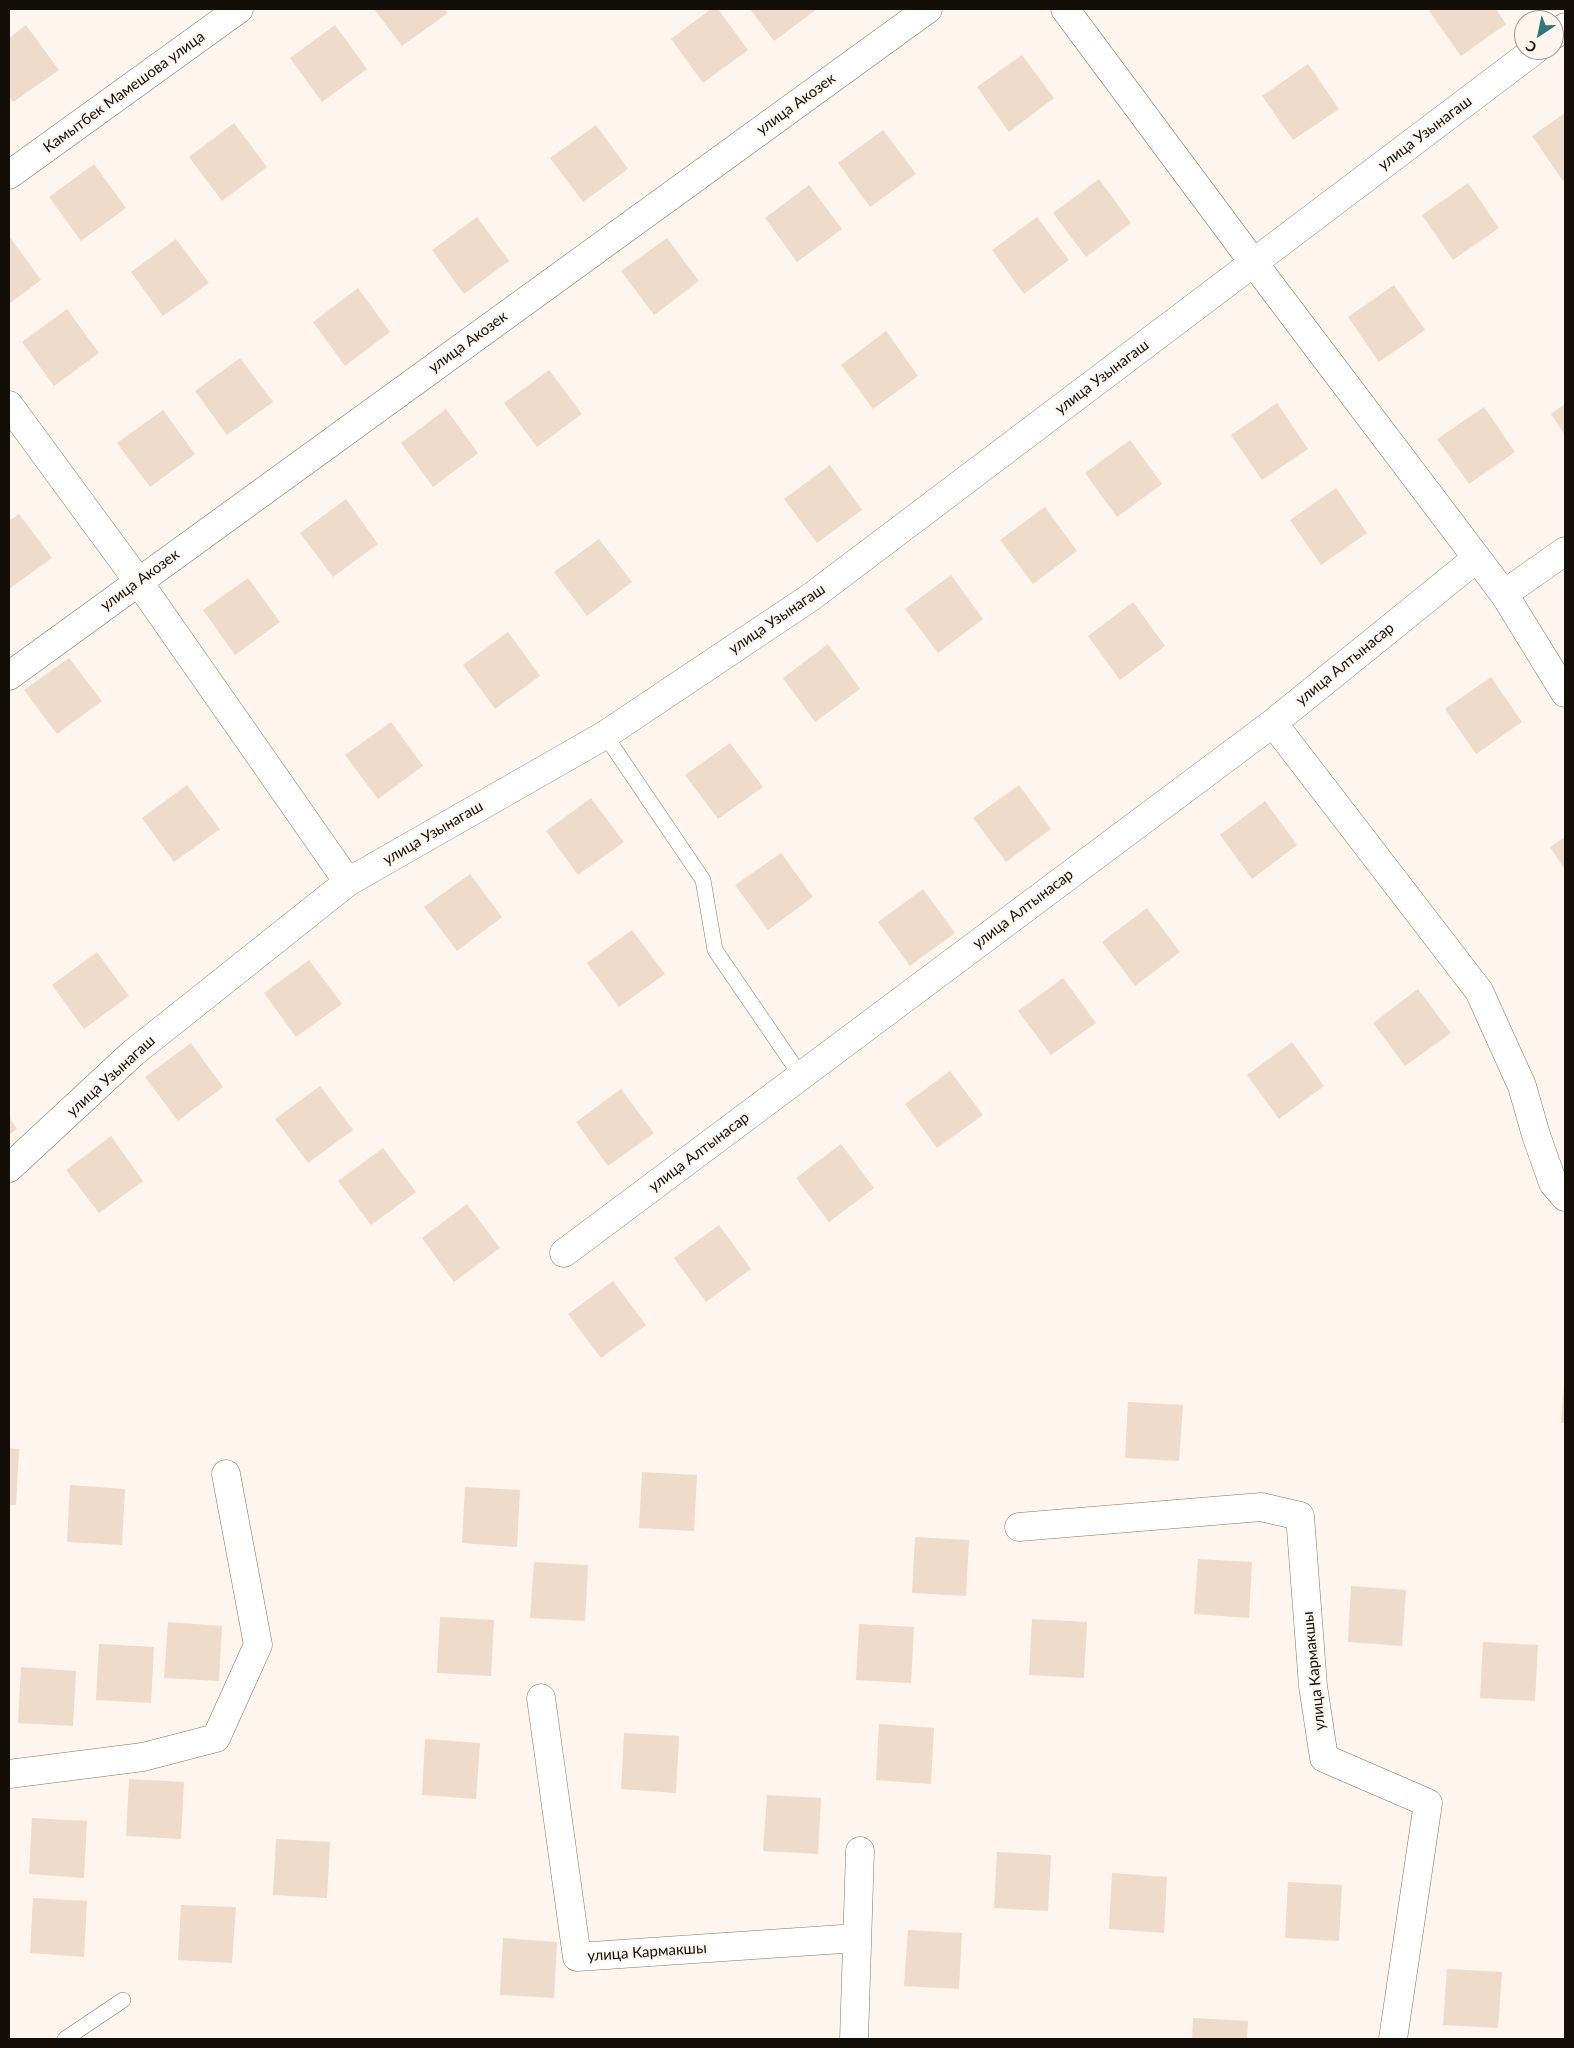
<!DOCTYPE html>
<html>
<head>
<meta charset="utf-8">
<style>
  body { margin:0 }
  #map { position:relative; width:1574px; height:2048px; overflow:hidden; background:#fdf5ee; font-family:Lato,sans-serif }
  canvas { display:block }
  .frame { position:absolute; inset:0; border:10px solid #140e08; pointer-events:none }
  .north { position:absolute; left:1514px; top:10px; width:50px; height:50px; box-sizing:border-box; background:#fdf5ee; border:1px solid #a09992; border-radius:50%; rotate:214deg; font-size:14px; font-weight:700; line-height:20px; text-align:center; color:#140e08 }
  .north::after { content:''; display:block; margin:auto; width:18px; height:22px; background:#2f7976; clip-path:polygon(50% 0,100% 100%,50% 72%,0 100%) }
</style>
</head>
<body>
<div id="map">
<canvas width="1574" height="2048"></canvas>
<div class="frame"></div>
<div class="north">С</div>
</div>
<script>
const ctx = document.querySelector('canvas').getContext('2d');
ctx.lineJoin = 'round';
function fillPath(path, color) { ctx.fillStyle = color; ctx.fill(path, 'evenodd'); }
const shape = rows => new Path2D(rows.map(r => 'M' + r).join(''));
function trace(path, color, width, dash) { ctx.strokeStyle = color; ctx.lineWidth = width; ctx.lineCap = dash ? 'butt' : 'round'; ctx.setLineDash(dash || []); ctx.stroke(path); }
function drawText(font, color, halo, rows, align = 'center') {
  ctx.font = font + ' Lato,sans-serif'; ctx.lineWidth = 4; ctx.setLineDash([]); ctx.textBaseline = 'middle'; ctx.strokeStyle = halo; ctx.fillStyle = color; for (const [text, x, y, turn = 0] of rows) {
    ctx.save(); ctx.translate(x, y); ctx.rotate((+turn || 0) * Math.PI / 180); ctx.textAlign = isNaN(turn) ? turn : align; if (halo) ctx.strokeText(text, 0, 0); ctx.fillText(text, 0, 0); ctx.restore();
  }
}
fillPath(shape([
  [374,9,444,9,448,13,402,46],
  [711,9,718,9,748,50,703,83,671,39],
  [750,9,817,9,774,41],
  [1433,9,1496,9,1506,24,1461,56,1429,11],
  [26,25,59,70,13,102,9,96,9,38],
  [335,25,367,69,322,102,290,58],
  [1022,55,1054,98,1009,132,977,87],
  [1308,64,1339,109,1293,140,1262,96],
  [1565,113,1565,180,1563,181,1532,136],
  [234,123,267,167,222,201,189,157],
  [596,125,628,169,583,202,550,158],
  [883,130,916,174,870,207,838,163],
  [94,164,126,208,81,241,49,197],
  [1099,179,1131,223,1086,257,1053,213],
  [1468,183,1499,228,1453,260,1422,215],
  [809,185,842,229,797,262,765,218],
  [477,217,509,261,464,294,432,250],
  [1037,217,1069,260,1024,294,992,250],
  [9,236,41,280,9,304],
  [667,238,699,281,654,315,621,271],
  [176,239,209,283,163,316,131,272],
  [1394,285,1425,330,1379,362,1348,317],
  [358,288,390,332,345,366,313,322],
  [67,309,99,353,54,386,22,342],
  [886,331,918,376,873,409,841,365],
  [240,358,273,402,227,435,195,391],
  [549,370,582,414,537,447,504,403],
  [1277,403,1308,449,1262,480,1231,435],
  [1565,404,1565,435,1551,414],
  [1484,407,1515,452,1469,484,1437,439],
  [446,409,478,453,433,487,401,443],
  [163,410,195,454,150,487,117,443],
  [1130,440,1162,484,1117,517,1085,473],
  [830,465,862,510,817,543,784,499],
  [1336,488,1367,533,1321,565,1290,520],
  [346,499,378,544,333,577,300,533],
  [1045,507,1077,551,1033,584,1000,540],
  [19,514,52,558,9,589,9,521],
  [599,539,632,582,587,616,554,572],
  [951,575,983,619,938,653,905,609],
  [248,578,280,622,235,655,203,610],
  [1133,602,1165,646,1120,680,1088,636],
  [508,632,540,676,495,709,463,665],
  [828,644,860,689,815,722,783,678],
  [69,658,102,701,57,734,24,690],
  [1491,677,1522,722,1476,754,1445,709],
  [391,722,423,766,378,799,345,755],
  [730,743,763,787,718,819,685,775],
  [187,785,220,829,174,862,142,818],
  [1019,785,1051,829,1006,862,973,818],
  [591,798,624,842,578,875,546,831],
  [1265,801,1297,845,1252,879,1220,835],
  [1565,837,1565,870,1550,847],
  [781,853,813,897,768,930,735,885],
  [470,874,502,917,457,951,424,907],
  [923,889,955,933,910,966,878,922],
  [1147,908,1180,952,1135,986,1102,942],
  [632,930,665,974,619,1007,587,963],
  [97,952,129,996,84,1029,52,985],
  [309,960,342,1004,296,1037,264,993],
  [1063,978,1096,1023,1051,1055,1018,1011],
  [1418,989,1451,1033,1405,1066,1373,1023],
  [1292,1042,1324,1086,1279,1119,1247,1075],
  [191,1043,223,1087,178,1121,145,1077],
  [950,1071,983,1115,937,1148,905,1104],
  [320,1086,353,1130,308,1163,275,1119],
  [621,1089,654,1133,608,1166,576,1122],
  [9,1117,17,1129,9,1135],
  [111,1136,143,1181,99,1213,66,1170],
  [841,1144,874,1188,829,1222,796,1178],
  [383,1148,416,1192,371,1225,338,1181],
  [467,1204,500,1248,454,1282,422,1238],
  [719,1225,751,1269,706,1302,674,1258],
  [613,1281,646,1325,601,1358,568,1314],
  [1564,1383,1565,1383,1565,1423,1561,1423],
  [1128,1402,1183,1405,1179,1461,1125,1458],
  [9,1448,19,1449,16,1505,9,1505],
  [642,1472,697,1475,694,1531,639,1528],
  [70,1485,125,1489,122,1545,67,1542],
  [465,1487,520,1490,517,1547,462,1543],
  [915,1537,969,1540,966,1596,912,1593],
  [1198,1559,1252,1562,1249,1618,1194,1614],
  [534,1562,588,1565,585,1621,530,1618],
  [1351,1586,1406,1590,1402,1646,1348,1642],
  [440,1617,494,1620,491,1676,437,1673],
  [1032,1619,1087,1622,1084,1678,1029,1675],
  [168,1622,222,1626,219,1681,164,1678],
  [859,1624,914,1627,911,1683,856,1680],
  [1483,1642,1538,1645,1535,1701,1480,1698],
  [99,1644,154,1647,151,1703,96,1700],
  [21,1667,76,1671,73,1726,18,1723],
  [879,1724,934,1728,931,1784,876,1780],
  [624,1733,679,1736,676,1793,621,1789],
  [425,1739,480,1743,476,1799,422,1795],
  [129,1779,184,1782,181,1839,126,1836],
  [767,1795,821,1798,818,1854,763,1851],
  [32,1818,87,1821,84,1878,29,1874],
  [276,1839,330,1842,327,1898,273,1895],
  [997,1852,1051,1855,1048,1911,994,1908],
  [1112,1873,1167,1877,1164,1933,1109,1929],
  [1288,1882,1342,1885,1339,1941,1285,1938],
  [33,1898,87,1901,84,1957,30,1953],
  [181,1905,236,1907,232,1963,178,1960],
  [908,1930,962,1933,959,1989,904,1986],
  [503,1938,557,1942,554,1998,500,1995],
  [1447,1969,1502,1972,1498,2028,1443,2025],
  [1193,2018,1248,2021,1247,2039,1192,2039]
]), '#eedbc9');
const lane = shape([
  [605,735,703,880,715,950,801,1076],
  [65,2039,123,2000]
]);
const street = shape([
  [1065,9,1253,262,1504,594,1565,693],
  [1554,35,1565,27],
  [9,405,138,581,348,882],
  [1504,594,1565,551],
  [9,676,928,9],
  [1273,723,1479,991,1522,1086,1536,1135,1553,1183,1565,1197],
  [9,1168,133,1053,348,882,605,735,811,597,1535,50],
  [564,1253,1273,723,1477,558],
  [1019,1527,1261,1507,1300,1516,1313,1686,1324,1758,1428,1803,1393,2039],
  [541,1698,577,1957,857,1938],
  [9,1774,143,1757,216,1738,258,1645,226,1474],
  [854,2039,860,1851]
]);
const secondary = shape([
  [9,175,239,9]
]);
trace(lane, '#867565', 16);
trace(street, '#867565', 29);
trace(secondary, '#867565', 29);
trace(lane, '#fff', 15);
trace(street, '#fff', 28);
trace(secondary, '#fff', 28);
drawText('15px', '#140e08', '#fdf5ee', [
  ["Камытбек Мамешова улица",124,92,-36],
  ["улица Акозек",796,104,-36],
  ["улица Узынагаш",1425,133,-37],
  ["улица Акозек",468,342,-36],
  ["улица Узынагаш",1102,377,-37],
  ["улица Акозек",140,580,-36],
  ["улица Узынагаш",777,619,-34],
  ["улица Алтынасар",1345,664,-39],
  ["улица Узынагаш",433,833,-30],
  ["улица Алтынасар",1023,909,-37],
  ["улица Узынагаш",111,1076,-42],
  ["улица Алтынасар",699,1152,-37],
  ["улица Кармакшы",1314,1671,-96],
  ["улица Кармакшы",647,1952,-4]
]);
</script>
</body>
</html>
